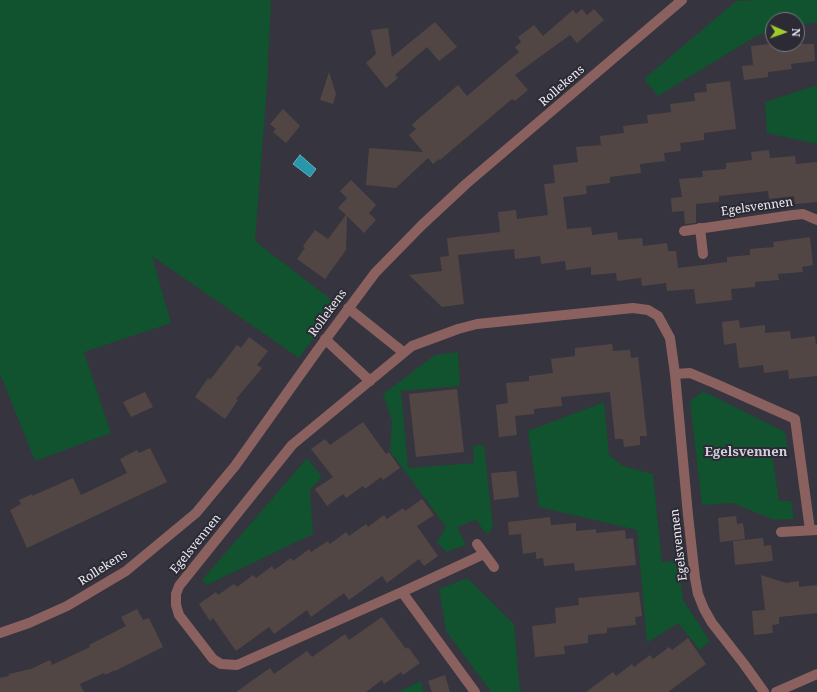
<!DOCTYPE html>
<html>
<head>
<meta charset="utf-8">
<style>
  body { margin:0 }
  #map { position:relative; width:817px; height:692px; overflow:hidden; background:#36343e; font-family:"Noto Serif",serif }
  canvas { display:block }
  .north { position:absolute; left:765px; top:12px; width:40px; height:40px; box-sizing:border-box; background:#2c2a34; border:1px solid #797780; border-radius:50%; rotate:92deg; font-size:11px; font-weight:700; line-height:16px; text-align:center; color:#ecebf1 }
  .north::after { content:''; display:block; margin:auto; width:14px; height:18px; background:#a0c92c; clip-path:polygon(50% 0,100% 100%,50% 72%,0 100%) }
</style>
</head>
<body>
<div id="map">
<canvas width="817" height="692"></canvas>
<div class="north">N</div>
</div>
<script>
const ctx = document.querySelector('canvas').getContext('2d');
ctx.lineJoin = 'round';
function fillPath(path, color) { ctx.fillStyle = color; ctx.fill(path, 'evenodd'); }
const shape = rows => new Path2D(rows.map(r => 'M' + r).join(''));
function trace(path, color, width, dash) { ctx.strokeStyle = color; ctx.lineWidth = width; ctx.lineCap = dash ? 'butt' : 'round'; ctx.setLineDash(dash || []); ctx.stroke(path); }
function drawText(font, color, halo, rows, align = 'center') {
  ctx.font = font + ' "Noto Serif",serif'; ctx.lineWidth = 4; ctx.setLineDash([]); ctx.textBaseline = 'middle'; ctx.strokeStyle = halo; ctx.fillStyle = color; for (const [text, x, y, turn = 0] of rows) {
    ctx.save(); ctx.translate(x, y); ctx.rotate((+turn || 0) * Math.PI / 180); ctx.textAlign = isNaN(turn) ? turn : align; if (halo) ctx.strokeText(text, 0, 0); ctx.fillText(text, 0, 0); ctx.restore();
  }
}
fillPath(shape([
  [0,0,271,0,267,87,255,241,338,305,299,358,152,256,171,323,84,352,111,433,35,461,0,374],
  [758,0,817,0,817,22,797,26,797,20,773,20,773,32,758,35,658,96,644,79,736,1],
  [817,85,817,144,767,133,765,102],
  [458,352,460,386,401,391,408,468,474,463,473,446,484,445,493,527,487,535,476,520,457,527,466,545,446,552,437,542,446,527,390,451,392,421,383,394,435,355],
  [703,391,785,432,788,451,772,453,779,501,791,501,794,519,774,520,733,503,702,505,690,401],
  [604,402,609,455,623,466,653,474,662,562,678,561,683,600,710,641,700,650,678,623,647,643,637,530,539,507,528,431],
  [307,458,322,477,310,490,313,534,207,585,202,580],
  [467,578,514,624,520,692,491,692,446,631,439,589],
  [421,681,424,692,398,692]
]), '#11522f');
const water = shape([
  [300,155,316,169,310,177,293,164,300,155]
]);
fillPath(water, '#2997ab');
trace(water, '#64b0c0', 1);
fillPath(shape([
  [582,9,587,15,594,9,604,20,577,43,570,35,515,75,528,90,515,101,512,99,440,160,439,159,433,164,428,158,396,188,366,185,369,148,423,152,409,135,416,129,412,125,417,120,458,85,467,96,519,52,515,47,521,42,518,37,534,25,543,36,573,10,576,14],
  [435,22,457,47,439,61,427,47,395,75,398,78,386,88,366,63,376,54,371,30,388,28,392,57],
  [770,44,814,44,815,61,791,64,792,69,768,72,768,77,744,80,742,66,753,65,751,46],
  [329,72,336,94,333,104,320,100],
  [730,81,736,129,704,133,704,140,680,143,681,151,664,153,665,161,640,164,641,173,610,177,610,183,586,186,587,194,563,197,567,229,591,227,592,235,617,232,618,240,642,238,643,246,667,243,668,251,676,251,678,268,727,262,727,257,750,255,750,249,774,247,773,242,810,237,813,265,802,267,803,272,778,274,779,280,755,282,755,287,731,289,732,300,696,304,694,289,667,291,666,283,642,286,641,278,617,281,616,273,591,275,591,267,566,270,565,261,541,264,540,256,515,259,514,249,458,255,464,304,442,307,409,275,442,271,440,257,449,256,447,238,500,232,498,212,516,210,517,219,548,215,544,184,555,183,553,165,578,162,576,147,601,145,600,136,624,133,623,126,648,123,647,115,671,112,670,104,695,101,694,93,707,92,706,84],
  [283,109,300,126,286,143,273,132,276,129,270,124],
  [769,150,770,158,795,156,796,164,817,162,817,202,795,204,794,196,769,199,768,191,719,196,719,202,696,204,696,223,685,224,684,211,672,212,671,198,682,197,679,179,703,177,702,171,726,169,726,163,752,160,751,152],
  [351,180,376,205,369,213,376,220,364,233,347,216,346,250,325,279,297,259,305,248,303,246,315,230,328,239,346,215,338,208,347,198,340,191],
  [739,320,740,328,765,325,765,333,790,331,791,339,815,336,816,344,817,344,817,376,789,379,788,370,764,373,763,365,739,368,736,343,724,345,722,322],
  [249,337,268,351,257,365,262,368,236,399,238,400,225,419,195,397,208,378,210,380,237,345,241,348],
  [612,344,613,351,630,350,631,358,638,357,647,436,640,436,640,445,624,447,623,439,615,439,610,392,561,397,562,406,534,409,534,414,515,416,517,435,499,437,496,405,508,403,506,383,529,381,529,376,553,373,551,359,575,356,575,348],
  [457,389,464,452,416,457,409,394],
  [145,392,153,407,131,417,123,402],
  [363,422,386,454,389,452,400,468,383,480,381,477,365,489,363,486,346,498,343,494,327,506,315,489,333,477,311,449,325,439,330,445],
  [150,448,167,482,27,548,10,510,21,504,19,500,32,494,32,496,73,478,81,495,127,473,120,459,137,450,139,453],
  [516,471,519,497,494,500,491,473],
  [422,499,434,515,417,526,438,556,424,566,419,559,387,583,382,576,349,600,344,593,311,617,307,610,274,634,269,627,236,651,213,618,210,621,199,604,216,592,218,595,234,584,237,587,253,575,256,578,272,566,274,570,291,558,293,561,309,549,311,552,328,541,330,544,346,532,349,536,366,524,368,527,384,515,387,519,403,508,405,511],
  [736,516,737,524,743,523,745,539,720,542,718,518],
  [550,517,551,525,576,523,576,531,596,529,596,533,625,530,626,539,633,538,636,565,575,571,574,563,544,566,543,558,536,559,536,552,523,554,521,534,509,535,508,522],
  [763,538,764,546,771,545,773,561,735,565,733,541],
  [761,575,786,583,799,581,799,587,817,585,817,613,779,617,779,624,772,625,773,633,754,635,752,611,765,610],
  [639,592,642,616,635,617,636,625,607,628,607,633,588,635,588,643,564,646,565,654,535,657,532,626,556,623,555,608,579,605,578,598],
  [137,609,143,620,149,618,163,647,115,671,115,670,105,675,104,673,80,684,84,692,0,692,0,678,9,676,9,674,31,669,50,660,52,665,90,647,89,645,126,626,121,617],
  [382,617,406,649,408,647,420,663,403,675,401,672,384,684,382,680,366,692,236,692,270,668,274,674,307,651,312,657,345,634,349,640],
  [688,638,706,664,668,692,586,692,613,672,616,676,632,664,634,667,650,655,653,659,669,647,672,650],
  [445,675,450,692,432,692,428,681]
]), '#524644');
trace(shape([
  [700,228,703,254],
  [684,231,793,215,803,214,817,220],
  [348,308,403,352],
  [325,339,370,381],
  [675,374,690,373,714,383,795,419,810,530],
  [781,532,817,530],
  [477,544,494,567],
  [484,554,402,592,237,665,221,664,213,659,179,615,176,605,176,594,179,586,292,445,412,346,458,329,477,324,633,308,648,310,658,316,670,338,675,374,688,515,695,578,698,594,704,609,712,623,744,664,764,692],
  [402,592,475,692],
  [0,633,29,623,67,606,126,571,196,513,235,466,317,351,375,273,422,225,466,184,682,0],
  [776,692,817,674]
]), '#8b615f', 10);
drawText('12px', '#ecebf1', '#2c2a34', [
  ["Rollekens",562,86,-41],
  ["Egelsvennen",757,207,-8],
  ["Rollekens",328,313,-54],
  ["Egelsvennen",196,544,-51],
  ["Egelsvennen",679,545,-97],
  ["Rollekens",103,568,-33]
]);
drawText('bold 13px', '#d2d0dc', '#2c2a34', [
  ["Egelsvennen",746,452]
]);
</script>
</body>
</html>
